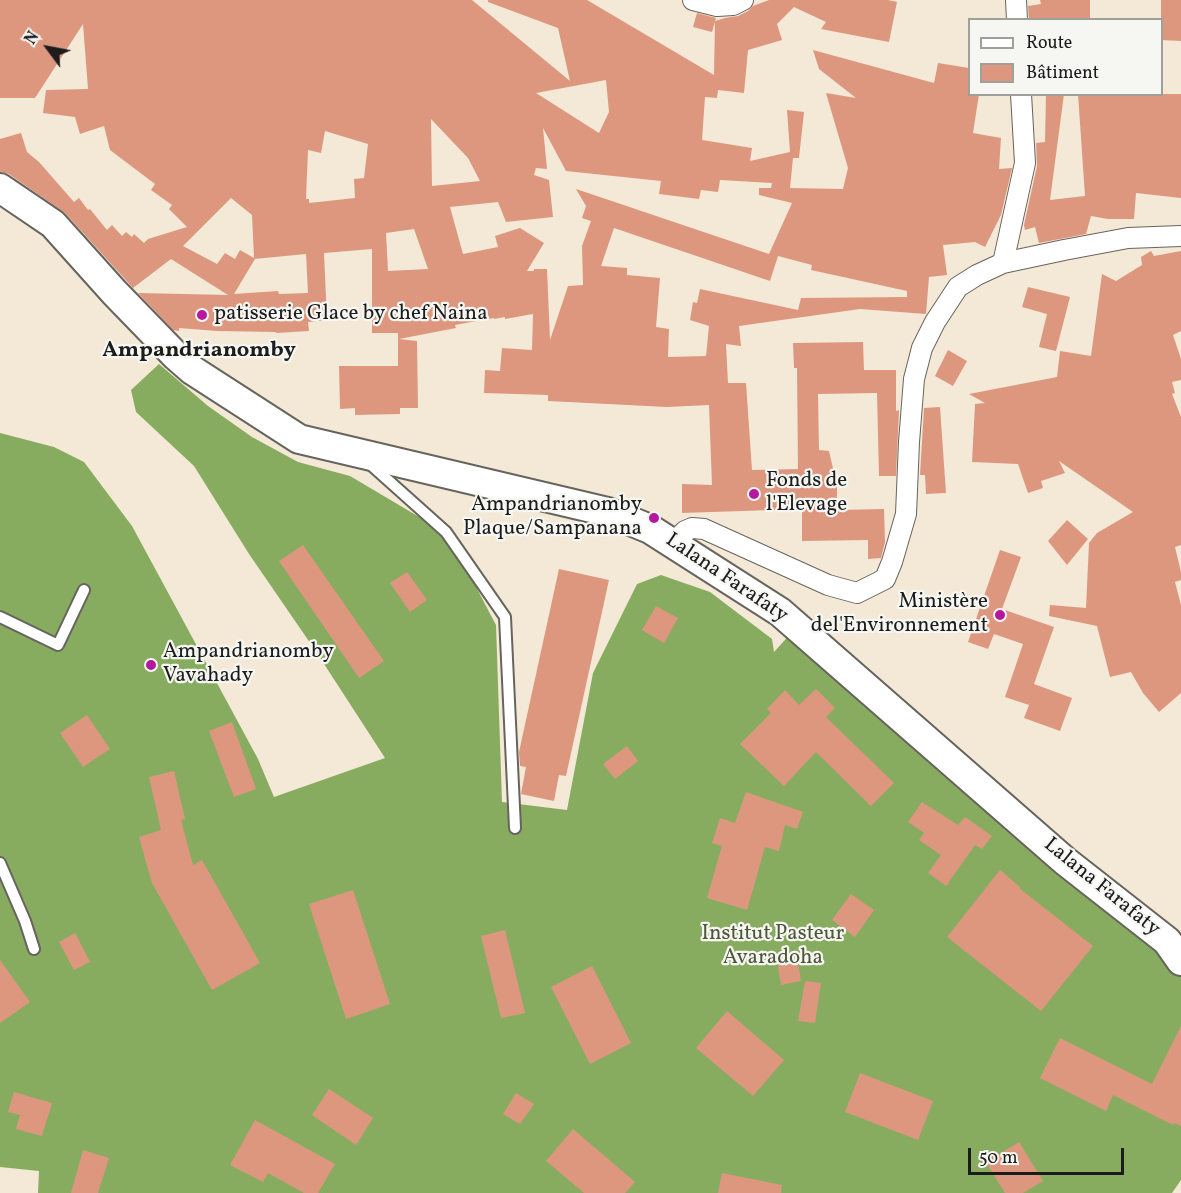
<!DOCTYPE html>
<html>
<head>
<meta charset="utf-8">
<style>
  body { margin:0 }
  #map { position:relative; width:1181px; height:1193px; overflow:hidden; background:#f3e9d6; font-family:Vollkorn,serif }
  canvas { display:block }
  .legend { position:absolute; left:968px; top:18px; width:195px; height:78px; box-sizing:border-box; background:#f6f6f2; border:2px solid #9f9f9c; margin:0; padding:8px 10px; list-style:none; font-size:18px; color:#1c1c1c }
  .legend li { display:flex; align-items:center; gap:12px; height:30px }
  .legend b { width:30px; border:2px solid #9f9f9c }
  .north { position:absolute; left:18px; top:18px; width:60px; height:60px; -webkit-text-stroke:4px #f6f6f2; paint-order:stroke; rotate:302deg; font-size:16px; font-weight:700; line-height:24px; text-align:center; color:#1c1c1c }
  .north::after { content:''; display:block; margin:auto; width:21px; height:27px; background:#1c1c1c; clip-path:polygon(50% 0,100% 100%,50% 72%,0 100%) }
  .scale { position:absolute; left:968px; top:1148px; width:156px; height:27px; box-sizing:border-box; border:3px solid #1c1c1c; border-top:0; padding-left:8px; font-size:18px; line-height:21px; white-space:nowrap; color:#1c1c1c; -webkit-text-stroke:4px #f6f6f2; paint-order:stroke }
</style>
</head>
<body>
<div id="map">
<canvas width="1181" height="1193"></canvas>
<ul class="legend">
<li><b style="height:8px;background:#fff"></b>Route</li>
<li><b style="height:16px;background:#de977f"></b>Bâtiment</li>
</ul>
<div class="north">N</div>
<div class="scale">50 m</div>
</div>
<script>
const ctx = document.querySelector('canvas').getContext('2d');
ctx.lineJoin = 'round';
function fillPath(path, color) { ctx.fillStyle = color; ctx.fill(path, 'evenodd'); }
const shape = rows => new Path2D(rows.map(r => 'M' + r).join(''));
function trace(path, color, width, dash) { ctx.strokeStyle = color; ctx.lineWidth = width; ctx.lineCap = dash ? 'butt' : 'round'; ctx.setLineDash(dash || []); ctx.stroke(path); }
function drawText(font, color, halo, rows, align = 'center') {
  ctx.font = font + ' Vollkorn,serif'; ctx.lineWidth = 4.5; ctx.setLineDash([]); ctx.textBaseline = 'middle'; ctx.strokeStyle = halo; ctx.fillStyle = color; for (const [text, x, y, turn = 0] of rows) {
    ctx.save(); ctx.translate(x, y); ctx.rotate((+turn || 0) * Math.PI / 180); ctx.textAlign = isNaN(turn) ? turn : align; if (halo) ctx.strokeText(text, 0, 0); ctx.fillText(text, 0, 0); ctx.restore();
  }
}
fillPath(shape([
  [159,364,208,406,252,437,298,462,350,476,426,521,445,538,475,585,496,625,502,802,567,810,593,673,637,584,661,575,710,592,772,639,774,652,793,631,1134,922,1181,974,1181,1180,1172,1193,38,1193,39,1171,0,1167,0,433,54,447,84,462,132,526,258,759,274,797,385,758,315,650,249,554,194,466,136,412,131,390]
]), '#87ac60');
fillPath(shape([
  [0,0,472,0,570,81,558,28,488,2,488,0,587,0,714,75,715,21,725,18,738,16,748,11,753,6,769,0,888,0,897,2,889,42,821,29,826,22,794,7,777,24,782,40,748,50,744,93,718,90,717,98,705,97,702,140,752,148,750,161,790,152,787,110,804,112,799,158,793,158,790,188,843,189,848,168,826,93,856,98,819,69,813,50,934,83,938,63,969,68,969,94,979,94,973,133,1001,138,999,169,1012,168,1001,215,985,247,975,242,943,245,947,275,929,277,926,314,860,309,739,326,741,346,726,344,728,383,746,383,752,470,798,469,797,368,794,368,793,343,863,342,864,370,896,370,896,411,899,410,896,476,879,476,877,393,818,394,819,450,829,451,837,486,837,510,884,509,885,542,881,558,868,559,868,540,802,541,802,509,682,513,682,484,712,485,709,405,667,407,548,401,548,395,484,393,485,370,500,371,502,348,532,350,533,314,505,319,505,317,494,319,494,318,455,325,456,328,399,339,417,341,418,408,400,408,400,414,355,415,355,408,340,409,339,366,398,366,398,333,372,333,372,249,324,253,327,320,308,322,309,331,276,333,276,332,217,331,179,328,179,331,173,330,138,293,228,295,171,259,133,288,65,213,9,174,0,172,0,139,21,133,27,152,39,162,74,202,79,198,88,210,90,209,107,230,112,225,122,236,126,232,132,237,134,234,144,243,148,239,187,227,169,209,172,205,151,190,155,184,110,150,104,126,80,134,75,117,43,113,46,90,88,89,83,24,35,98,0,98],
  [606,80,609,112,599,133,536,93],
  [431,119,468,158,480,181,432,186],
  [543,128,566,171,661,181,659,194,699,199,701,190,718,192,720,180,772,183,771,188,759,188,759,195,792,203,769,254,576,189,586,206,582,218,591,221,582,246,583,285,568,286,550,340,547,269,534,269,534,271,527,271,544,243,520,228,495,236,498,247,463,254,450,207,498,202,506,222,553,217,549,180,534,175,536,168,547,169],
  [325,131,368,144,364,178,354,179,355,198,309,203,309,199,306,199,308,150,321,153],
  [231,198,252,215,254,258,240,250,235,259,225,253,217,264,183,246],
  [614,228,770,281,778,256,812,265,811,270,907,291,907,297,801,298,798,310,700,289,697,303,693,302,690,320,709,326,706,356,668,357,669,329,656,327,660,278,627,275,627,268,601,266],
  [414,229,428,269,388,271,386,233],
  [306,254,308,293,279,294,278,291,234,294,255,259,254,259],
  [1040,0,1090,0,1090,20,1029,20,1028,6,1041,4],
  [1161,0,1181,0,1181,41,1161,40],
  [697,13,716,18,712,32,693,27],
  [1046,94,1064,94,1050,200,1085,196,1078,94,1181,94,1181,198,1136,193,1134,219,1108,219,1091,216,1086,234,1039,243,1035,227,1025,230,1024,225,1037,166,1036,143,1045,142],
  [1151,251,1154,256,1181,251,1181,331,1173,335,1181,359,1181,380,1172,382,1175,393,1172,394,1181,417,1181,545,1175,547,1181,572,1181,580,1175,582,1181,605,1181,693,1159,712,1143,693,1131,672,1110,677,1097,626,1049,616,1050,605,1086,608,1089,543,1097,533,1133,512,1059,461,1065,473,1041,481,1043,488,1028,493,1018,464,972,462,975,404,985,403,969,394,1057,377,1060,351,1091,356,1102,274,1116,281,1142,265,1141,257],
  [1028,287,1070,297,1056,351,1039,347,1047,314,1022,307],
  [948,350,967,361,953,386,935,376],
  [940,407,946,493,926,494,925,475,920,475,924,408],
  [1067,520,1088,539,1067,565,1048,541],
  [303,545,384,661,359,678,279,561],
  [1000,550,1021,557,1002,609,1054,627,1034,684,1072,698,1060,731,1024,718,1029,705,1005,697,1023,644,994,634,988,649,968,642],
  [559,569,609,580,566,776,559,775,554,801,521,794,526,767,520,766,519,752],
  [407,572,427,600,410,612,390,583],
  [656,606,678,618,664,643,642,630],
  [816,689,835,708,826,717,894,783,871,806,816,752,784,786,740,744,771,713,767,709,785,690,799,705],
  [87,715,110,749,83,767,60,733],
  [232,722,256,789,234,797,209,731],
  [627,746,638,761,615,779,603,764],
  [174,771,185,819,181,820,193,865,202,860,260,963,212,990,152,883,139,837,161,830,149,777],
  [746,792,803,812,797,829,785,825,779,851,765,847,747,910,707,898,722,846,712,843,720,818,735,823],
  [922,802,958,825,965,817,992,836,982,849,975,845,946,886,928,873,941,855,919,840,924,833,908,822],
  [1000,870,1020,887,1019,888,1093,946,1041,1011,947,937],
  [353,890,390,1004,346,1019,309,904],
  [851,894,874,910,855,937,832,920],
  [505,930,525,1013,501,1018,481,936],
  [75,933,90,962,74,970,59,942],
  [797,958,801,981,781,985,777,961],
  [0,960,30,1002,0,1023],
  [592,966,631,1043,590,1064,551,987],
  [805,981,821,983,815,1023,798,1021],
  [727,1011,784,1060,753,1096,696,1048],
  [1181,1026,1181,1126,1174,1123,1173,1125,1113,1095,1106,1111,1040,1078,1060,1038,1152,1084],
  [860,1073,933,1101,918,1140,845,1112],
  [329,1089,373,1118,356,1145,312,1115],
  [14,1092,52,1103,42,1136,16,1129,20,1115,8,1112],
  [516,1093,534,1104,520,1124,503,1114],
  [255,1120,335,1164,318,1193,304,1193,268,1173,263,1182,230,1165],
  [573,1129,635,1182,625,1193,584,1193,546,1161],
  [1019,1142,1043,1181,1023,1193,1005,1193,986,1162],
  [83,1150,109,1158,98,1193,71,1193],
  [722,1173,782,1185,781,1193,718,1193]
]), '#de977f');
const service = shape([
  [370,464,446,532,505,617,515,828],
  [0,617,58,645,84,590],
  [0,863,25,921,34,949]
]);
const minor = shape([
  [693,0,717,6,733,5,743,0],
  [1016,0,1017,20],
  [1003,263,1025,163,1021,94],
  [677,545,681,535,685,531,692,528,704,529,828,585,857,593,885,579,892,562,906,514,909,442,914,379,922,348,935,322,958,287,977,275,1003,263,1064,250,1128,238,1181,236]
]);
const secondary = shape([
  [0,188,53,224,114,292,176,356,192,370,299,439,608,512,650,529,780,612,1065,861,1167,941,1181,961]
]);
trace(service, '#67645d', 14);
trace(minor, '#67645d', 22);
trace(secondary, '#67645d', 32);
trace(service, '#fff', 10);
trace(minor, '#fff', 20);
trace(secondary, '#fff', 28);
for (const [x, y, r, color] of [
  [202,315,6,"#b5179e"],
  [754,494,6,"#b5179e"],
  [654,518,6,"#b5179e"],
  [1000,615,6,"#b5179e"],
  [151,665,6,"#b5179e"]
]) { const dot = new Path2D(); dot.arc(x, y, r, 0, 2 * Math.PI); ctx.fillStyle = color; ctx.fill(dot); trace(dot, '#f6f6f2', 2); }
drawText('21px', '#1c1c1c', '#f6f6f2', [
  ["patisserie Glace by chef Naina",214,315],
  ["Fonds de",766,482],
  ["l'Elevage",766,506],
  ["Ampandrianomby",642,506,"right"],
  ["Plaque/Sampanana",642,530,"right"],
  ["Ministère",988,603,"right"],
  ["del'Environnement",988,627,"right"],
  ["Ampandrianomby",163,653],
  ["Vavahady",163,677]
], 'left');
drawText('21px', '#1c1c1c', '#f6f6f2', [
  ["Lalana Farafaty",726,579,34],
  ["Lalana Farafaty",1101,888,39]
]);
drawText('21px', '#4e5838', '#f6f6f2', [
  ["Institut Pasteur",773,935],
  ["Avaradoha",773,959]
]);
drawText('bold 22px', '#1c1c1c', '#f6f6f2', [
  ["Ampandrianomby",199,352]
]);
</script>
</body>
</html>
